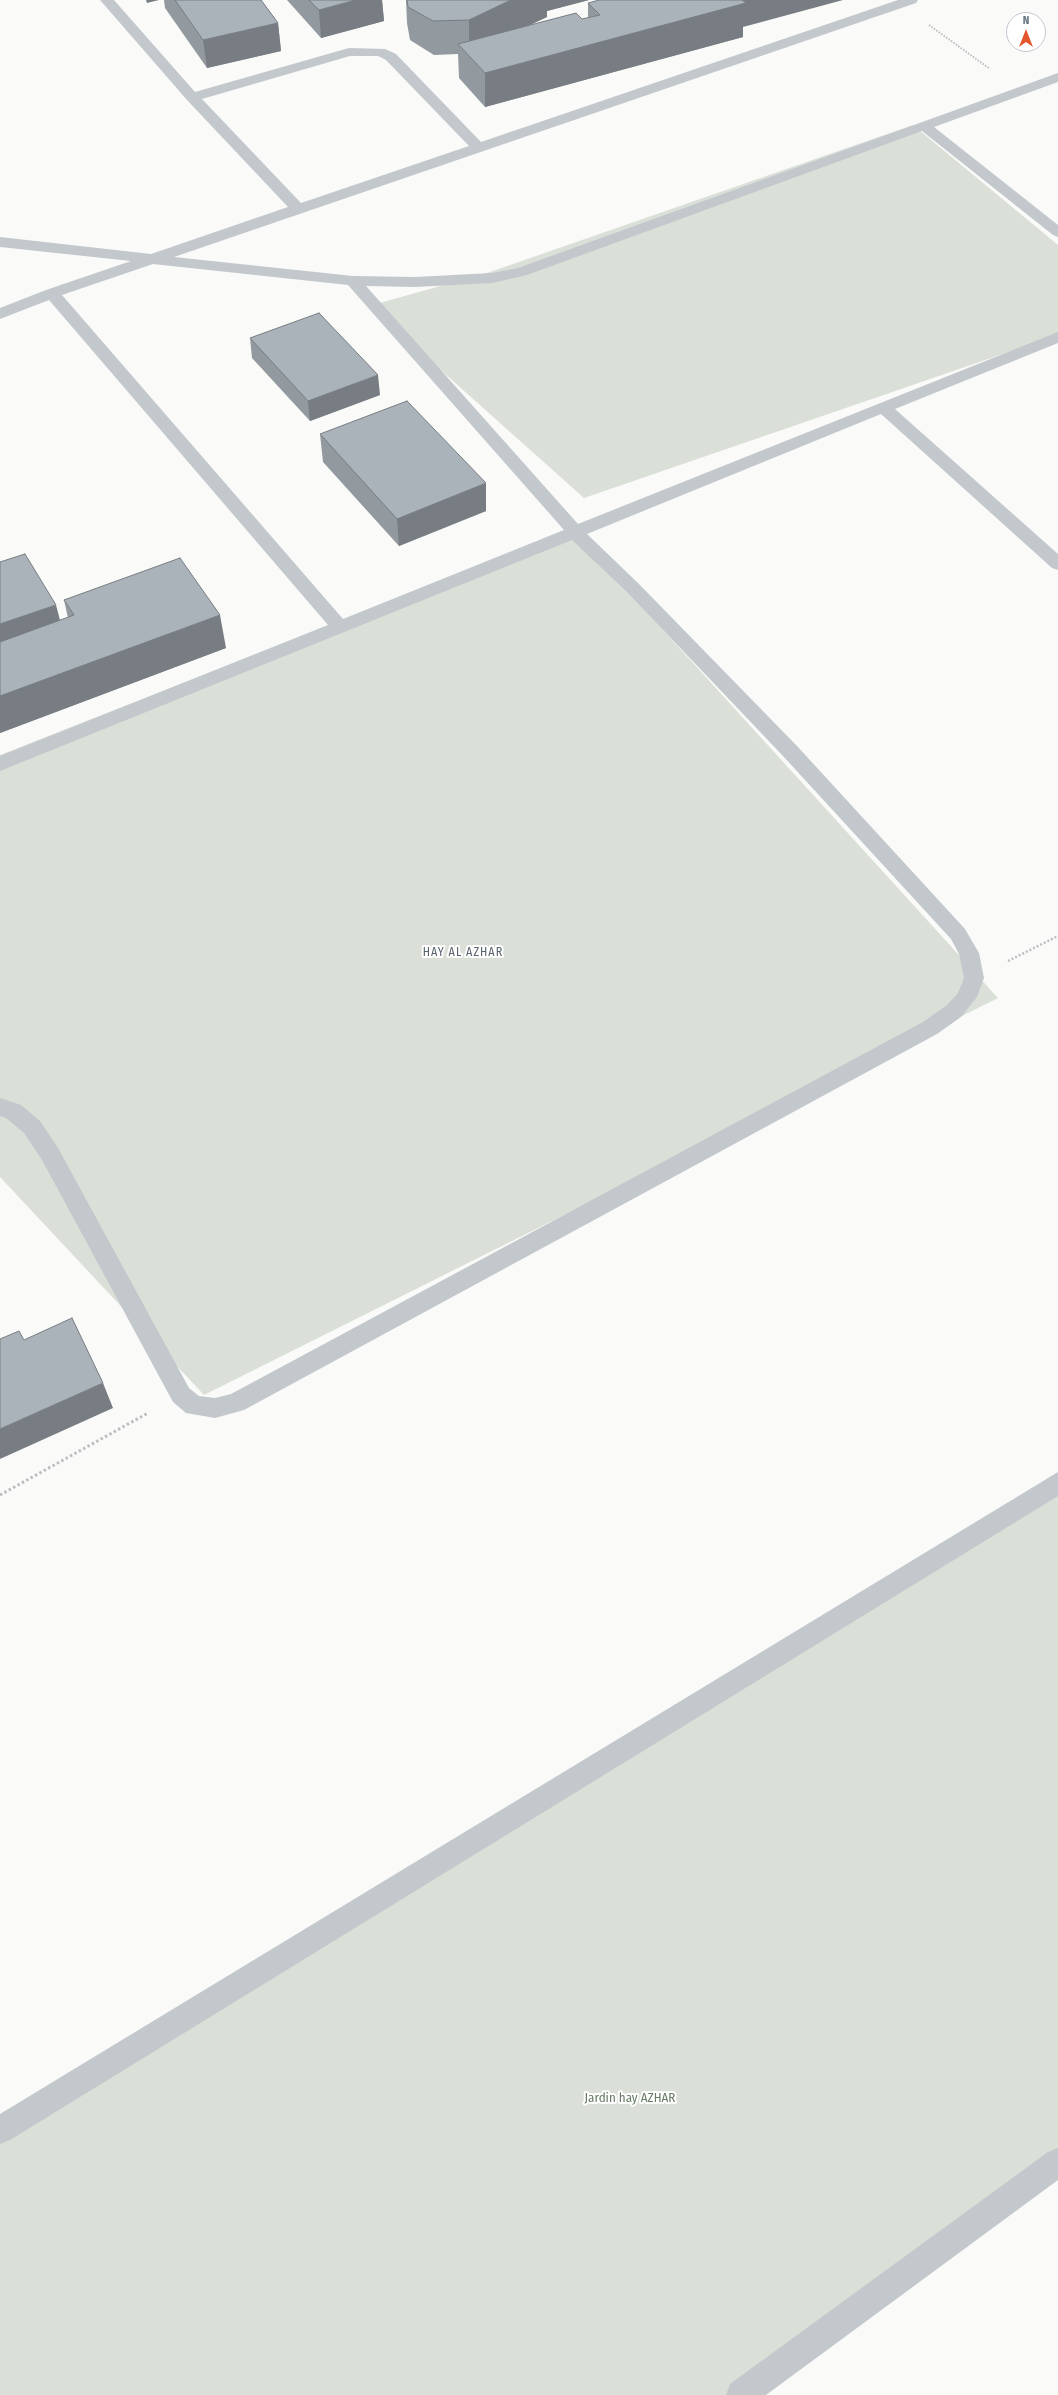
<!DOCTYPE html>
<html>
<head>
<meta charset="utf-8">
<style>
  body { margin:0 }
  #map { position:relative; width:1058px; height:2395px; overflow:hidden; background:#fafaf8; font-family:"Fira Sans Condensed",sans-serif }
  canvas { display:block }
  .north { position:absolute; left:1006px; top:12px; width:40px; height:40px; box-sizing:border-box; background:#fff; border:1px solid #c1c8cd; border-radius:50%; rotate:0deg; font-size:11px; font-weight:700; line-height:16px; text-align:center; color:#657683 }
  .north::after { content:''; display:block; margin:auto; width:14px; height:18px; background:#e4572e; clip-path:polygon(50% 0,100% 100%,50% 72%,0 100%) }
</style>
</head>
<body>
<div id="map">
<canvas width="1058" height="2395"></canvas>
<div class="north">N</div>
</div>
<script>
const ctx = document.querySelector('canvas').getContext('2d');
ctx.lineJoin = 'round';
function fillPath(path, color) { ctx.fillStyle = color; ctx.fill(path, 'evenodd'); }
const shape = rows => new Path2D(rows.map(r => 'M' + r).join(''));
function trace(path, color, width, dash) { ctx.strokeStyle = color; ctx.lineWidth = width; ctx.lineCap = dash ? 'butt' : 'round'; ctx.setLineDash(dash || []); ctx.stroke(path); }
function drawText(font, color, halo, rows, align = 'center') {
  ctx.font = font + ' "Fira Sans Condensed",sans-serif'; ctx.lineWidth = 4; ctx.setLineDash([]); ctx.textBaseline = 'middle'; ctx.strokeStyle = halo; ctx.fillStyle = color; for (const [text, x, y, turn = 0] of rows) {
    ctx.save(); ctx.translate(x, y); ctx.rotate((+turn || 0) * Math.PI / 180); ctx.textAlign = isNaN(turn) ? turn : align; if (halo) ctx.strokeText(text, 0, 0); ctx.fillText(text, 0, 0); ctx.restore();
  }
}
fillPath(shape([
  [913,125,1058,245,1058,335,584,498,369,306,490,272],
  [572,530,998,998,204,1395,0,1177,0,755],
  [1058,1486,1058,2150,726,2395,0,2395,0,2138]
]), '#dadfd7');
trace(shape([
  [929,25,990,69]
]), '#bbbfc2', 2, [1.5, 1.5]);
trace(shape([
  [1008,961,1058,936]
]), '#bbbfc2', 2.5, [2, 2]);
trace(shape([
  [0,1495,148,1413]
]), '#bbbfc2', 3, [2.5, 2.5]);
fillPath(shape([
  [100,0,114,0,195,92,349,48,385,49,396,54,481,142,898,0,918,0,916,3,174,257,353,276,415,277,492,273,518,268,1058,73,1058,82,934,127,1058,225,1058,237,1053,235,922,131,527,275,492,283,415,287,366,286,578,524,1058,332,1058,343,895,409,1058,554,1058,570,1052,568,881,414,587,534,638,583,797,746,965,929,979,953,984,978,977,997,961,1017,937,1034,244,1410,215,1418,186,1413,173,1402,42,1160,24,1133,6,1118,0,1116,0,1098,21,1105,40,1121,58,1148,189,1388,199,1396,215,1398,231,1394,923,1022,947,1005,958,993,964,978,959,954,951,939,783,756,626,591,572,540,0,771,0,756,328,625,49,300,0,319,0,308,46,290,131,261,0,247,0,237,151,254,288,207,187,100,100,0],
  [350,56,378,56,386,60,469,146,301,203,202,99,350,56],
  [153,264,348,285,564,530,343,619,62,295,153,264],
  [1058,1472,1058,1496,10,2140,0,2144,0,2114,1058,1472],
  [1058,2148,1058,2180,766,2395,726,2395,730,2384,1048,2152,1058,2148]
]), '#c3c8cc');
fillPath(shape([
  [164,0,261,0,278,23,281,51,207,68,165,8],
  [287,0,382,0,384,21,321,38],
  [406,0,589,0,547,11,547,17,529,25,582,19,588,18,588,3,743,27,743,37,485,107,459,78,458,54,434,55,410,40,407,23],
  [250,338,380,395,310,421,252,358],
  [320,434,486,511,399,546,323,462],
  [0,562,60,620,68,618,64,600,226,648,0,733]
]), '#929a9f');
fillPath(shape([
  [146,0,159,0,147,3],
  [356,0,382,0,384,21,321,38,319,10],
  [511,0,589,0,547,11,547,17,469,54,469,20],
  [737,0,843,0,743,27,743,37,485,107,485,73],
  [278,23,281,51,207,68,203,40],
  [378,375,380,395,310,421,308,401],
  [486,483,486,511,399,546,397,519],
  [56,605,61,624,0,645,0,624],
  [220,615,226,648,0,733,0,696],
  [103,1383,113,1408,0,1459,0,1429]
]), '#777d82');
const building = shape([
  [175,0,261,0,278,23,203,40,175,0],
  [309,0,356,0,319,10,309,0],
  [407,0,511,0,469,20,433,21,408,7,407,0],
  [599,0,742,0,746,3,485,73,458,44,576,13,582,19,600,15,588,3,599,0],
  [319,313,378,375,308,401,250,338,319,313],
  [407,401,486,483,397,519,320,434,407,401],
  [25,554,56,605,0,624,0,562,25,554],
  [180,558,220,615,0,696,0,642,74,615,64,600,180,558],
  [72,1318,103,1383,0,1429,0,1339,19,1331,24,1340,72,1318]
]);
fillPath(building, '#aab3b9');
trace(building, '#777d82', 1);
ctx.letterSpacing = '1px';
drawText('12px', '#57646e', '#fff', [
  ["HAY AL AZHAR",463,953]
]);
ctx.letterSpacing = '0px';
drawText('13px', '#687a64', '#fff', [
  ["Jardin hay AZHAR",630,2098]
]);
</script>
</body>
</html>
